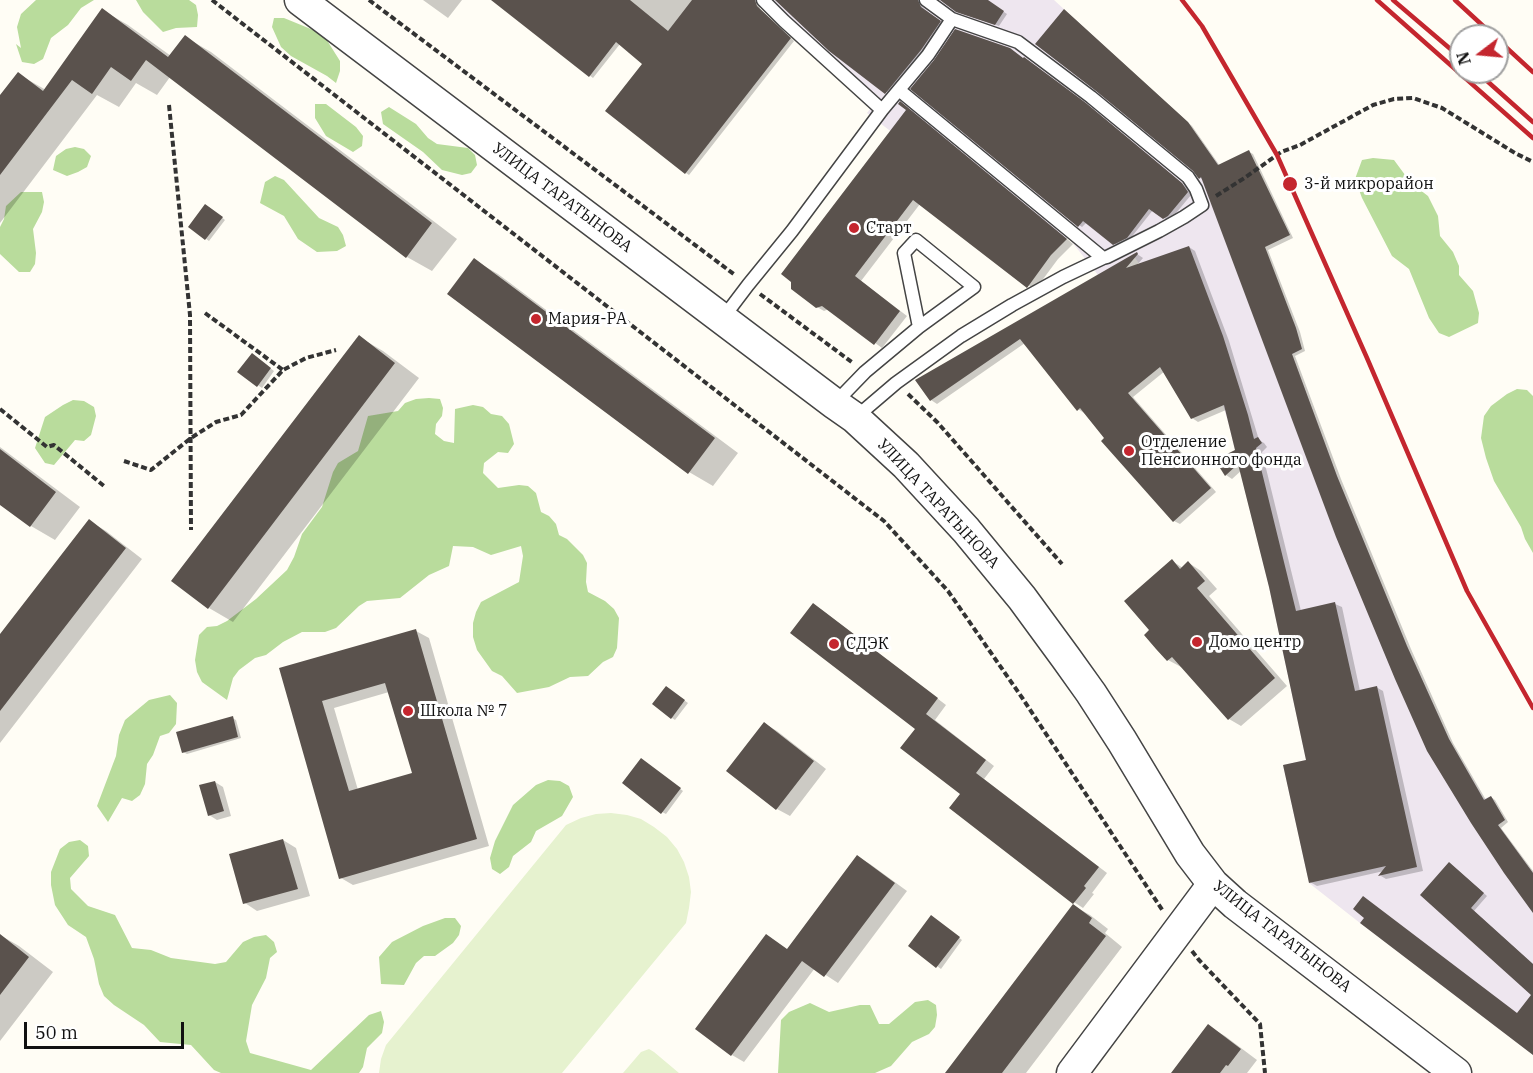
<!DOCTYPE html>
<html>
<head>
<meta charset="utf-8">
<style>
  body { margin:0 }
  #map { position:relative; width:1533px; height:1073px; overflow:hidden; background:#fffdf5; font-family:"IBM Plex Serif",serif }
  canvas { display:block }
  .north { position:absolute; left:1449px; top:24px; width:60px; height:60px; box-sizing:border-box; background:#fff; border:2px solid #a0a0a0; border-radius:50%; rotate:254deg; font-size:16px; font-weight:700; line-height:24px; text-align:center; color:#111 }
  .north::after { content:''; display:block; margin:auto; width:21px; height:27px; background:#c4262e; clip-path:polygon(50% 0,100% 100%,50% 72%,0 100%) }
  .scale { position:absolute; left:24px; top:1022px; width:160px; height:27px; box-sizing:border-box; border:3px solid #111; border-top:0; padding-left:8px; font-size:18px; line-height:21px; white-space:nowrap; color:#111; -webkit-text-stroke:4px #fff; paint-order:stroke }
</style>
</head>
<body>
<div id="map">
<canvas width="1533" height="1073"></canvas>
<div class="north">N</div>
<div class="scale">50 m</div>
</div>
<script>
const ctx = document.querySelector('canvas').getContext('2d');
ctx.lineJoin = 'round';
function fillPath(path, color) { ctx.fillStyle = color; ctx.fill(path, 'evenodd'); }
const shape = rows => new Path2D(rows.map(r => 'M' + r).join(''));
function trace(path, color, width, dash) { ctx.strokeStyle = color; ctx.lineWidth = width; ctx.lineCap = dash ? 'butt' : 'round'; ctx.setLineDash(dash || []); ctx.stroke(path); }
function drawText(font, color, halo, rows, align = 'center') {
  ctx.font = font + ' "IBM Plex Serif",serif'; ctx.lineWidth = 6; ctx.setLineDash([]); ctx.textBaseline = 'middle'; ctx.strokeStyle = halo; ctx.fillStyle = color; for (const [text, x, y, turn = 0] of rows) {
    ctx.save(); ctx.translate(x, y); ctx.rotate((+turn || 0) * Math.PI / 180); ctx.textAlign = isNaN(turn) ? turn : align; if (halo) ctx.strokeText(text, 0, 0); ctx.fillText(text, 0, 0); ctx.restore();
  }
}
fillPath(shape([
  [754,0,1054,0,1188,123,1227,177,1284,326,1294,322,1302,349,1292,354,1337,476,1407,646,1449,739,1484,799,1491,796,1505,820,1498,825,1533,873,1533,1055,1360,923,1309,883,1283,765,1306,760,1269,587,1228,422,1223,405,1148,276,1133,255,1098,275,1068,237,1051,255,867,113,879,97]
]), '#eee6ef');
fillPath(shape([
  [36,0,94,0,81,8,68,25,51,38,43,59,34,64,22,62,16,44,21,48,17,27,21,14],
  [136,0,189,0,196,5,198,15,197,27,176,28,163,32,143,12],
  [274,18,284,18,323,34,340,61,340,71,336,83,327,76,291,56,281,47,272,27],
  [315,104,326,104,356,127,363,136,362,146,353,152,326,136,315,118],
  [389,107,416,124,428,138,437,144,468,148,475,155,477,165,471,173,462,175,442,170,423,152,383,124,381,112],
  [75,147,84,149,91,156,87,167,78,172,67,176,53,170,56,156,66,149],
  [1373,158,1394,160,1411,183,1428,196,1438,216,1440,236,1453,252,1459,266,1459,275,1473,291,1479,313,1478,323,1449,337,1439,333,1429,318,1409,269,1392,256,1362,198,1355,179,1362,160],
  [275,176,284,180,319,218,338,227,343,235,346,246,337,251,317,252,298,239,284,216,260,203,265,182],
  [21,192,42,192,44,202,42,212,33,229,36,253,35,264,30,272,19,272,0,254,0,227,4,219,6,206],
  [1517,389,1527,390,1533,396,1533,553,1525,539,1521,527,1494,481,1486,458,1481,438,1484,416,1491,406,1507,394],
  [429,398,440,399,443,408,442,416,436,424,435,434,444,441,454,443,455,409,473,405,483,407,491,414,502,416,509,424,514,444,508,453,498,452,484,463,483,473,498,488,519,485,528,486,536,493,541,512,549,516,556,524,559,535,567,539,583,555,587,563,586,582,588,592,605,601,614,609,619,618,617,648,613,657,603,662,588,676,570,677,549,687,517,693,502,676,492,671,477,650,473,637,473,623,476,612,481,602,519,582,523,556,521,546,491,555,473,547,453,546,449,566,429,575,400,598,367,601,359,606,336,628,325,632,302,632,283,642,266,655,255,658,239,670,233,678,227,700,202,682,197,672,195,660,199,635,207,627,217,626,227,621,256,599,287,570,294,557,302,534,322,507,333,472,338,463,358,451,368,416,398,411,405,403,416,399],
  [73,400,84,401,94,407,96,416,91,435,84,441,75,440,54,465,45,463,35,448,45,417,63,405],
  [170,695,177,703,176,724,169,733,160,736,153,755,147,764,145,784,140,795,132,801,122,798,108,822,97,806,116,756,119,735,125,720,149,700],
  [548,780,560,781,569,786,573,797,562,816,536,831,531,842,513,856,509,867,500,874,492,869,490,858,495,841,513,805,536,785],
  [80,840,88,846,89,856,70,878,71,889,88,906,115,915,132,948,151,950,171,958,215,964,226,962,243,942,254,937,266,935,274,942,277,952,270,958,266,978,252,1005,246,1041,250,1053,311,1070,369,1015,381,1011,384,1022,382,1033,367,1048,363,1067,359,1073,221,1073,214,1070,191,1045,160,1042,144,1025,114,1005,104,996,99,984,94,959,86,937,68,925,55,905,51,885,51,872,60,849,69,842],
  [445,918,455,918,461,926,459,935,453,943,435,956,424,956,416,963,404,985,381,984,379,957,392,942,423,926],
  [928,1000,936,1005,937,1015,935,1027,929,1034,912,1042,891,1066,875,1073,778,1073,781,1020,789,1012,810,1003,829,1012,860,1005,870,1005,879,1024,889,1024,915,1002]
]), '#b9dc9c');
fillPath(shape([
  [611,813,627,815,641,819,654,827,667,837,677,849,684,862,689,877,691,892,689,908,686,923,562,1073,379,1073,381,1059,386,1045,566,825,581,818,596,814],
  [649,1049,654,1052,679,1073,623,1073,641,1052]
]), '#e6f2cf');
fillPath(shape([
  [423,0,462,0,448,18],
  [493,0,759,0,760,9,794,41,689,175,686,173,644,64,620,44,593,78],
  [777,0,922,0,922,7,943,24,925,52,889,94],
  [943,0,986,0,1007,14,999,26,961,13],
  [102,10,128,25,171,56,185,37,211,52,457,239,432,271,407,257,170,77,157,95,136,83,119,107,97,95,0,223,0,97,18,74,46,90],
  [1068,13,1192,126,1220,166,1249,152,1253,154,1293,238,1268,250,1300,332,1305,351,1295,356,1341,479,1411,649,1453,743,1486,800,1491,797,1495,800,1508,822,1501,828,1533,871,1533,911,1505,872,1203,179,1200,178],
  [907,107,1073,244,1058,259,1035,290,920,204,861,281,907,316,882,348,829,309,824,311,817,307,908,109],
  [1090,107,1185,186,1191,195,1172,218,1167,220,1153,210,1130,239,1118,246,1087,222,1082,227,1079,225],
  [209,207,225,220,209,241,190,227],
  [1189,247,1195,251,1229,341,1259,440,1264,443,1267,447,1262,452,1301,611,1335,604,1342,607,1360,691,1376,687,1383,691,1423,871,1386,879,1381,876,1384,871,1317,886,1310,882,1308,761,1271,586,1242,470,1232,479,1226,475,1237,451,1226,410,1198,422,1192,418,1165,371,1133,397,1216,492,1180,524,1174,521,1084,413,1078,409,1025,343,937,404,931,400,1137,254,1143,258,1137,265],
  [474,260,498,274,738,453,713,486,689,472],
  [359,337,383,351,419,378,233,622,209,608],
  [255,357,274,371,262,388,239,372],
  [0,447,80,507,55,540,31,526,0,503],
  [89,521,106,531,142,559,0,743,0,637],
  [1172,561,1183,568,1189,563,1201,571,1217,589,1209,596,1287,686,1241,726,1229,719,1182,666,1181,667,1168,660,1151,630],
  [813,605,822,610,946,705,935,720,994,766,984,779,1107,873,1092,893,1094,894,1083,908,1074,902,962,793,917,729],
  [416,631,429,638,489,846,353,885,341,878,281,669],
  [389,692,413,774,358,790,334,708],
  [670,690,688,703,675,720,672,718],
  [232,718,236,720,241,738,187,754,183,752],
  [765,724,777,731,826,769,790,816,777,809,728,771],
  [645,762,683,791,666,814,662,812],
  [215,782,223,787,231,816,217,820,209,815],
  [283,840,296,848,310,896,257,911,245,903],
  [858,857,870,864,907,891,838,983,815,968,744,1062,732,1055,767,936,788,950],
  [1453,866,1487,896,1474,911,1533,964,1533,994,1422,895],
  [1074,906,1090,915,1108,929,1105,933,1122,947,1026,1073,947,1073],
  [935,919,962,940,941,969,910,946],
  [0,935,19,946,53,972,0,1041],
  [1208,1026,1225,1036,1257,1060,1247,1073,1173,1073]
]), '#0003');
fillPath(shape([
  [491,0,630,0,668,31,692,0,755,0,757,6,791,38,685,174,605,111,642,64,616,42,589,77],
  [775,0,918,0,921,7,941,21,921,50,885,94,829,51],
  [940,0,988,0,1004,11,995,25,956,12],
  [102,8,168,57,185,35,432,223,406,258,146,60,131,81,111,67,92,94,72,80,0,175,0,95,18,72,43,91],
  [1064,9,1188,122,1218,165,1249,150,1290,235,1265,247,1296,328,1302,349,1292,354,1337,476,1407,646,1449,739,1484,800,1491,796,1505,820,1498,825,1533,873,1533,913,1504,873,1471,823,1427,751,1395,679,1336,537,1201,177,1199,179,1193,171,1096,91,1035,44],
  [955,29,1010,48,1023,58,1024,57,1086,103,1182,183,1188,192,1168,216,1163,219,1149,209,1127,238,1113,245,1083,221,1078,227,910,89,934,60],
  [900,101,1067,239,1051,255,1027,288,913,200,855,276,900,311,874,345,822,306,816,308,791,289,791,282,781,274,906,110,898,104],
  [205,204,223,217,205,240,188,227],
  [1189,246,1223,336,1248,415,1254,439,1258,437,1262,443,1256,448,1296,611,1335,602,1355,691,1377,686,1417,867,1378,876,1386,866,1309,883,1283,765,1306,760,1269,587,1238,464,1225,476,1215,460,1235,450,1224,405,1191,419,1160,367,1128,393,1211,488,1173,522,1101,441,1104,438,1080,408,1077,411,1020,339,930,401,915,380,1137,252,1138,254,1126,268],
  [474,258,715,438,688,474,447,294],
  [359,335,395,363,208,609,171,581],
  [252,353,271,368,257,387,237,372],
  [0,449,56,492,30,527,0,505],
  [89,519,126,548,0,711,0,634],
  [1172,559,1180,569,1188,561,1205,581,1197,588,1275,678,1228,720,1172,657,1167,661,1156,649,1144,635,1149,630,1124,601],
  [813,603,938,698,926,714,986,760,976,773,1099,867,1084,886,1086,888,1073,904,949,808,960,794,900,748,915,729,790,633],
  [416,629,477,839,339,879,279,668],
  [385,683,412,773,349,791,322,701],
  [666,686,685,700,671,719,652,704],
  [233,716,238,737,182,753,176,732],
  [764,722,814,761,776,810,726,771],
  [641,758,681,788,661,814,622,783],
  [215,781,224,811,208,816,199,785],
  [283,839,298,889,243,904,229,854],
  [857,855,895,883,824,977,802,961,731,1056,695,1029,766,934,787,949],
  [1449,862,1484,893,1471,908,1533,964,1533,1055,1360,923,1364,918,1353,909,1363,896,1517,1013,1531,995,1420,895],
  [1073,904,1092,918,1089,923,1106,936,1002,1073,945,1073],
  [931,915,960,937,936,968,908,946],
  [0,934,29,957,0,995],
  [1208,1024,1241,1049,1228,1066,1226,1065,1220,1073,1171,1073]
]), '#5a524d');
const service = shape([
  [763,0,784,21,882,110],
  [899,90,1103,258],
  [723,318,748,285,792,231,882,110,928,55,952,19],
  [835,403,865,372,919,327,974,287,916,240,904,253,919,327],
  [855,418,896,383,961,336,1012,305,1063,277,1103,258,1107,257,1159,231,1184,217,1202,205,1196,189,1188,177,1091,97,1018,42,952,19,926,0]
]);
const tertiary = shape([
  [300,0,835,404,855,418,906,465,966,530,1022,598,1066,658,1091,693,1122,741,1190,854,1213,884,1235,904,1456,1073],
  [1072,1073,1213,884]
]);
trace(service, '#444', 15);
trace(tertiary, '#444', 33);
trace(shape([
  [212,0,884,521,948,591,1023,699,1163,911],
  [369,0,735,275],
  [169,105,190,315,191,530],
  [1216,196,1246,177,1281,152,1300,145,1373,105,1394,99,1413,98,1442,108,1515,153,1533,162],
  [760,294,853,363],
  [205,313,283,370],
  [908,394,938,423,1062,564],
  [0,409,47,447,54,445,104,486],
  [124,461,151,470,191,438,216,422,241,415,283,370,306,358,336,350],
  [1192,951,1199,960,1260,1024,1265,1073]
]), '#333', 4, [6, 3]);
trace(service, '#fff', 12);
trace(tertiary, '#fff', 30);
trace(shape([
  [1182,0,1202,26,1277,155,1367,358,1467,591,1533,708],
  [1377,0,1533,138],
  [1393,0,1461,58],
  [1455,0,1494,36],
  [1497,39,1533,72],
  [1477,72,1533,122]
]), '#c4262e', 4.5);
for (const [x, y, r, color] of [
  [1290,184,8,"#c4262e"],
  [854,228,6,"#c4262e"],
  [536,319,6,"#c4262e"],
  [1129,451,6,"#c4262e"],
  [1197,642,6,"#c4262e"],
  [834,644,6,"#c4262e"],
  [408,711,6,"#c4262e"]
]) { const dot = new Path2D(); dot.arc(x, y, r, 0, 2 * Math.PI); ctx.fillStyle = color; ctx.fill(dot); trace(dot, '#fff', 2); }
drawText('16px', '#111', '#fff', [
  ["3-й микрорайон",1304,184],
  ["Старт",866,228],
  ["Мария-РА",548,319],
  ["Отделение",1141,442],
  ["Пенсионного фонда",1141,460],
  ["Домо центр",1209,642],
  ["СДЭК",846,644],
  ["Школа № 7",420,711]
], 'left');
drawText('16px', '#111', '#fff', [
  ["УЛИЦА ТАРАТЫНОВА",562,198,37],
  ["УЛИЦА ТАРАТЫНОВА",938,504,47],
  ["УЛИЦА ТАРАТЫНОВА",1282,937,38]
]);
</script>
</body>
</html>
